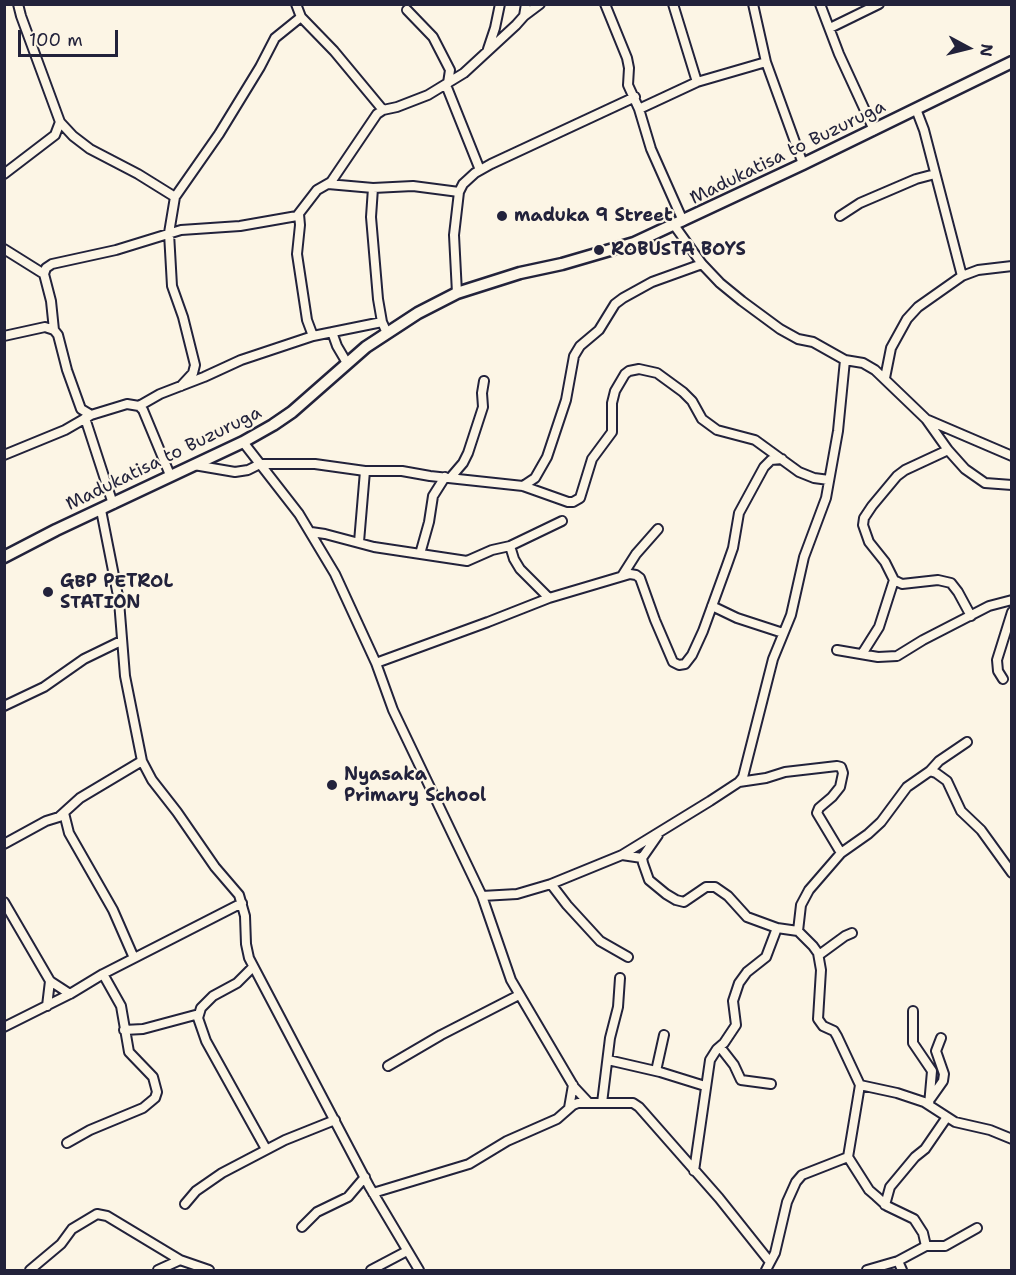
<!DOCTYPE html>
<html>
<head>
<meta charset="utf-8">
<style>
  body { margin:0 }
  #map { position:relative; width:1016px; height:1275px; overflow:hidden; background:#fcf5e5; font-family:"Shantell Sans",sans-serif }
  canvas { display:block }
  .frame { position:absolute; inset:0; border:6px solid #22223b; pointer-events:none }
  .north { position:absolute; left:938px; top:18px; width:60px; height:60px; -webkit-text-stroke:4px #fcf5e5; paint-order:stroke; rotate:97deg; font-size:16px; font-weight:700; line-height:24px; text-align:center; color:#22223b }
  .north::after { content:''; display:block; margin:auto; width:21px; height:27px; background:#22223b; clip-path:polygon(50% 0,100% 100%,50% 72%,0 100%) }
  .scale { position:absolute; left:18px; top:30px; width:100px; height:27px; box-sizing:border-box; border:3px solid #22223b; border-top:0; padding-left:8px; font-size:18px; line-height:21px; white-space:nowrap; color:#22223b; -webkit-text-stroke:4px #fcf5e5; paint-order:stroke }
</style>
</head>
<body>
<div id="map">
<canvas width="1016" height="1275"></canvas>
<div class="frame"></div>
<div class="north">N</div>
<div class="scale">100 m</div>
</div>
<script>
const ctx = document.querySelector('canvas').getContext('2d');
ctx.lineJoin = 'round';
const shape = rows => new Path2D(rows.map(r => 'M' + r).join(''));
function trace(path, color, width, dash) { ctx.strokeStyle = color; ctx.lineWidth = width; ctx.lineCap = dash ? 'butt' : 'round'; ctx.setLineDash(dash || []); ctx.stroke(path); }
function drawText(font, color, halo, rows, align = 'center') {
  ctx.font = font + ' "Shantell Sans",sans-serif'; ctx.lineWidth = 4.5; ctx.setLineDash([]); ctx.textBaseline = 'middle'; ctx.strokeStyle = halo; ctx.fillStyle = color; for (const [text, x, y, turn = 0] of rows) {
    ctx.save(); ctx.translate(x, y); ctx.rotate((+turn || 0) * Math.PI / 180); ctx.textAlign = isNaN(turn) ? turn : align; if (halo) ctx.strokeText(text, 0, 0); ctx.fillText(text, 0, 0); ctx.restore();
  }
}
const street = shape([
  [18,4,21,16,60,122,73,136,90,149,138,174,175,197],
  [296,4,301,17,334,51,383,110],
  [605,4,627,58,629,68,628,85,639,109,651,149,683,221],
  [673,4,697,82],
  [753,4,766,62,803,164],
  [820,4,839,54,874,130],
  [407,10,433,37,450,70,448,83],
  [524,16,540,4],
  [830,28,879,4],
  [488,49,495,28,500,4],
  [446,85,480,170],
  [639,109,697,82,766,62],
  [916,109,924,130,962,276],
  [4,174,55,135,60,122],
  [328,184,373,188,413,186,459,192],
  [373,188,371,217,378,299,382,322,387,333],
  [299,214,300,225,297,254,307,320,313,336],
  [840,216,860,203,916,179,935,174],
  [674,225,702,264,720,283,742,301,780,329,798,339,813,342,845,360,863,363,875,370,926,419,948,450,965,469,985,483,1012,485],
  [4,249,44,274],
  [457,293,454,235,459,192,463,184,475,173,491,164,635,97],
  [54,330,51,301,44,274,46,268,52,264,116,250,181,230,240,226,297,216,317,190,331,182,377,114,383,110,397,107,428,95,464,73,516,25,524,16,526,4],
  [332,332,337,346,347,363],
  [4,336,45,327,54,330,58,335,67,370,81,409,91,415,127,404,139,406,143,410,170,475],
  [885,378,891,348,907,319,918,307,962,276,978,270,1012,266],
  [181,386,193,373,195,365,183,317,172,286,169,233,175,197,219,134,260,67,275,38,301,17],
  [139,406,160,394,204,377,241,360,313,336,382,322],
  [85,418,113,504],
  [928,420,1012,456],
  [243,442,299,514,335,574,376,663,393,710,482,896,511,980,574,1087,588,1102],
  [948,450,905,470,897,476,872,506,864,518,863,525,869,542,885,562,894,580,902,584,938,580,951,583,958,592,971,616],
  [4,455,65,430,91,415],
  [194,465,235,472,248,470,260,464,315,464,365,471,402,471,430,476,523,486,568,502,573,502,580,498,592,459,612,432,612,403,615,391,625,374,629,371,639,369,657,373,683,392,692,401,702,419,717,430,755,440,799,472,814,478,829,480],
  [451,477,463,463,468,453,483,407,482,393,484,381],
  [523,486,535,478,547,457,566,400,574,356,580,346,599,330,615,304,623,298,652,282,702,264],
  [101,510,119,601,125,676,142,761,152,780,177,812,215,867,239,895,245,916,246,944,249,958,369,1186,419,1270],
  [311,532,325,534,374,547,467,561,492,550,510,546,562,521],
  [359,542,365,471],
  [510,546,514,559,520,569,549,598],
  [420,554,429,522,433,496,445,477],
  [622,576,636,554,658,529],
  [712,606,737,618,783,633],
  [837,650,878,657,897,656,923,640,989,606,1012,600],
  [862,654,879,627,894,580],
  [376,663,488,622,549,598,630,574,636,575,640,578,655,620,673,662,679,665,685,664,692,655,703,631,727,565,733,548,739,513,764,467,771,460,782,459],
  [1003,679,998,671,997,660,1012,612],
  [4,706,44,687,84,659,121,641],
  [930,771,939,761,967,742],
  [739,782,766,778,785,772,837,766,841,767,843,773,840,787,832,797,819,808,817,813,841,853],
  [64,813,69,833,113,910,134,958],
  [658,835,642,858,643,863,649,880,666,894,676,900,684,902,706,887,715,887,728,896,747,917,777,928,798,931,813,946,818,953,821,970,818,1019,823,1026,834,1031,837,1036,860,1085,848,1157,802,1175,796,1182,787,1202,775,1253,766,1270],
  [4,844,46,821,59,817,80,798,142,761],
  [622,855,642,858],
  [551,884,567,905,600,941,628,957],
  [482,896,517,894,551,884,622,855,710,801,739,782,743,777,773,659,791,615,804,557,826,498,838,431,845,360],
  [4,902,50,981,70,994],
  [798,931,801,905,809,890,841,853,868,834,881,822,907,787,930,771,936,773,947,781,961,811,981,830,1012,873],
  [819,955,845,936,852,933],
  [253,967,237,983,213,996,201,1008,198,1018,206,1041,266,1149],
  [47,1006,50,981],
  [913,1011,913,1043,932,1071,929,1105],
  [4,1027,70,994,103,974,242,903],
  [124,1030,143,1029,199,1014],
  [720,1047,734,1065,741,1080,771,1084],
  [608,1060,660,1072,705,1086],
  [388,1066,441,1035,519,995],
  [656,1071,664,1035],
  [860,1085,897,1093,924,1102,955,1122,990,1130,1012,1139],
  [931,1098,943,1081,944,1074,936,1051,941,1038],
  [602,1103,610,1038,618,1007,620,978],
  [569,1108,573,1085],
  [67,1143,90,1130,143,1108,155,1098,157,1092,153,1077,129,1052,121,1006,103,974],
  [848,1157,869,1190,876,1196,887,1206,914,1219,923,1233,926,1246],
  [694,1171,710,1060,717,1049,724,1043,736,1025,733,1001,739,983,747,972,766,957,777,928],
  [373,1193,469,1164,507,1141,557,1119,573,1105,578,1103,633,1103,639,1107,719,1198,770,1262],
  [185,1204,196,1191,222,1173,285,1140,335,1120],
  [885,1205,890,1187,915,1157,925,1149,947,1117],
  [302,1227,317,1212,348,1197,365,1177],
  [898,1261,902,1270],
  [30,1270,61,1244,72,1229,97,1214,107,1216,180,1260,209,1270],
  [158,1270,180,1260],
  [371,1270,407,1251],
  [867,1270,898,1261,926,1246,945,1246,977,1228]
]);
const secondary = shape([
  [4,557,56,530,243,442,273,425,292,412,366,347,418,313,457,293,520,273,562,264,634,243,803,164,1012,62]
]);
trace(street, '#22223b', 12);
trace(secondary, '#22223b', 15);
trace(street, '#fcf5e5', 8);
trace(secondary, '#fcf5e5', 10);
for (const [x, y, r, color] of [
  [502,216,6,"#22223b"],
  [599,250,6,"#22223b"],
  [48,592,6,"#22223b"],
  [332,785,6,"#22223b"]
]) { const dot = new Path2D(); dot.arc(x, y, r, 0, 2 * Math.PI); ctx.fillStyle = color; ctx.fill(dot); trace(dot, '#fcf5e5', 2); }
drawText('18px', '#22223b', '#fcf5e5', [
  ["Madukatisa to Buzuruga",788,153,-26],
  ["Madukatisa to Buzuruga",164,459,-26]
]);
drawText('bold 18px', '#22223b', '#fcf5e5', [
  ["maduka 9 Street",514,216],
  ["ROBUSTA BOYS",611,250],
  ["GBP PETROL",60,582],
  ["STATION",60,603],
  ["Nyasaka",344,775],
  ["Primary School",344,796]
], 'left');
</script>
</body>
</html>
